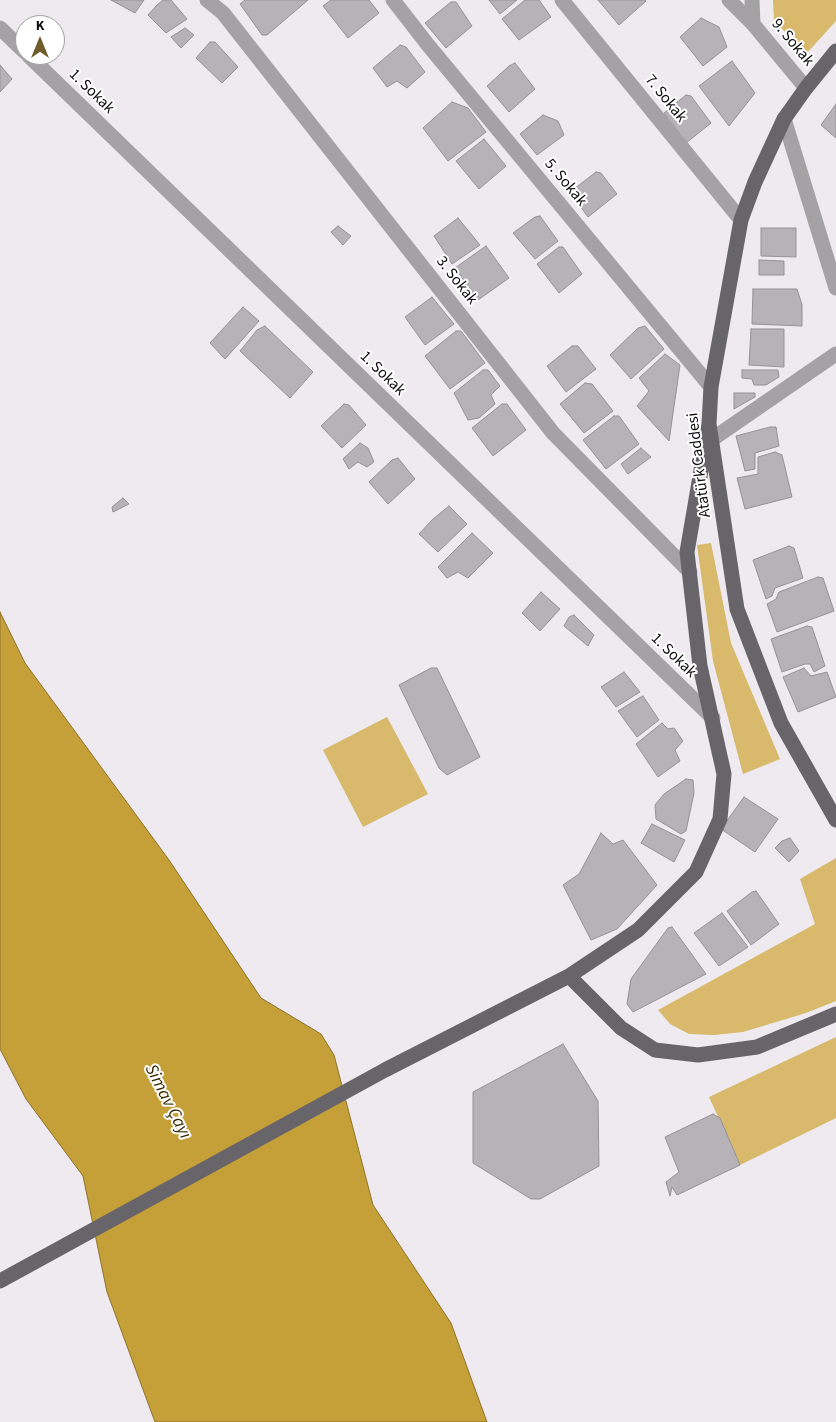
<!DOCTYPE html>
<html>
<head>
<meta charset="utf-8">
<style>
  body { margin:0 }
  #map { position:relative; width:836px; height:1422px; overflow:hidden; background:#eeeaf0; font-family:"Source Sans 3",sans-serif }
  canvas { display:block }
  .north { position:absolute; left:15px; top:15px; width:50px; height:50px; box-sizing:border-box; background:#fff; border:1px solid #9e9e9e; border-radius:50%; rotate:0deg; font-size:14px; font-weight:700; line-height:20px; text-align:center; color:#0d0c0d }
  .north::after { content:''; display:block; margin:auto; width:18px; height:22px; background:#6f5c2a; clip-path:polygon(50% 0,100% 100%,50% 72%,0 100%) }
</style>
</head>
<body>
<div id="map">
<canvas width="836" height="1422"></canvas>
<div class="north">K</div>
</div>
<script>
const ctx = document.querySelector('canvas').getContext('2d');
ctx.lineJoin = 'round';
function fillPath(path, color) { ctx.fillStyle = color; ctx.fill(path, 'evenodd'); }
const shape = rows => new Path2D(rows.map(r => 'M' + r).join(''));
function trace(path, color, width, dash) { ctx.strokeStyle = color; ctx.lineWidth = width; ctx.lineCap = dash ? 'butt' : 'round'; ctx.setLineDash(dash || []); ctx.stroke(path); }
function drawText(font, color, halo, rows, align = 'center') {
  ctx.font = font + ' "Source Sans 3",sans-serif'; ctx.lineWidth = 4; ctx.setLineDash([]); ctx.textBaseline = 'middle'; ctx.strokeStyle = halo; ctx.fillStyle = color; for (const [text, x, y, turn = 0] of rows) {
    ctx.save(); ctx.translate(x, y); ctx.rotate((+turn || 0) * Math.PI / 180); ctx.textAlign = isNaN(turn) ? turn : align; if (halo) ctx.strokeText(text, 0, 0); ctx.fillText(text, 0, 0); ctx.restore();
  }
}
fillPath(shape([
  [773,0,836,0,836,21,807,53,774,21],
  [711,543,731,643,780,759,743,774,713,661,697,545],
  [387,717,428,794,363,827,323,750],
  [836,858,836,1001,806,1013,743,1032,714,1035,689,1034,670,1024,658,1010,815,924,800,879],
  [836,1037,836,1118,740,1165,709,1097]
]), '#d9b96b');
const water = shape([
  [0,612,25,663,169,860,261,998,321,1034,334,1055,373,1205,451,1323,487,1422,155,1422,107,1292,83,1176,26,1099,0,1049,0,612]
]);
fillPath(water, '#c59f38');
trace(water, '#8e732b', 1);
const building = shape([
  [111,0,144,0,135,13,111,0],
  [163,0,171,0,187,19,166,33,148,15,157,5,163,0],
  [245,0,308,0,267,35,262,35,240,4,245,0],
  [331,0,369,0,379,13,348,38,323,6,331,0],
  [489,0,517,0,500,14,489,0],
  [525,0,539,0,551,17,519,40,502,19,525,0],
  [598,0,645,0,646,1,619,25,598,0],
  [451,2,456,2,472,26,446,48,425,23,451,2],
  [701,18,719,27,727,47,703,66,680,37,701,18],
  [185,28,194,35,181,48,171,37,185,28],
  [210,42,215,42,238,67,222,83,196,58,210,42],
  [400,45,406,47,425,72,407,88,397,81,387,87,373,68,400,45],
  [732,61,755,93,729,126,699,86,732,61],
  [515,63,535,89,509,112,487,86,509,66,515,63],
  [0,65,12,79,0,92,0,65],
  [686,95,691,96,711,123,686,143,664,113,686,95],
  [452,102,468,108,486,132,448,161,423,128,452,102],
  [836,104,836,138,821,125,836,104],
  [543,115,558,121,564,135,537,155,520,134,543,115],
  [484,139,506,166,479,189,456,161,484,139],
  [596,172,601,173,617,194,588,217,570,192,596,172],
  [540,216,558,241,535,259,513,233,535,217,540,216],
  [458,218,480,245,452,264,434,236,458,218],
  [338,226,351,236,343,245,331,232,338,226],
  [761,228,796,228,796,257,761,256,761,228],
  [486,246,509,278,478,300,455,268,486,246],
  [559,247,563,247,582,274,559,293,537,264,559,247],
  [759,260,784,261,784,275,759,275,759,260],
  [753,289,797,289,802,305,802,326,752,324,753,289],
  [432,297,454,324,425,345,405,317,432,297],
  [243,307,259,321,225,359,210,343,243,307],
  [265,326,313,372,290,398,240,351,257,330,265,326],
  [645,326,664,349,631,379,610,355,638,328,645,326],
  [751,329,784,329,784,367,749,365,751,329],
  [456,331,461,331,485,363,450,389,425,356,456,331],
  [572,346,578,346,596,369,566,392,547,366,572,346],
  [665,354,680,365,669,441,637,406,649,391,639,378,665,354],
  [483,370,488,370,500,386,491,395,495,404,479,418,468,420,454,393,483,370],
  [742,370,778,370,779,377,766,385,754,385,752,379,742,378,742,370],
  [585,383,592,384,613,411,584,433,560,404,585,383],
  [734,393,755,393,755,397,734,409,734,393],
  [344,404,349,405,366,425,342,448,321,426,344,404],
  [502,404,507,404,526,430,493,456,472,428,502,404],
  [614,416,619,416,639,444,606,469,583,440,614,416],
  [770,427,776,427,779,446,755,453,755,469,745,471,736,436,770,427],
  [360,443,368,448,374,462,367,467,358,462,349,469,343,459,360,443],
  [641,448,651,457,628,474,621,464,641,448],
  [775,452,782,455,792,497,745,509,737,478,758,474,758,457,775,452],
  [398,458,415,479,388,504,369,482,392,460,398,458],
  [123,498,129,504,113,512,112,507,123,498],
  [449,506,467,524,438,552,419,534,433,519,449,506],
  [472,533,493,553,468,578,458,572,447,578,438,567,472,533],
  [789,546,794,548,803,578,775,588,772,596,766,599,753,560,789,546],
  [818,577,823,578,834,611,777,632,767,604,776,599,779,592,818,577],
  [541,592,560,609,540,631,522,613,541,592],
  [574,615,594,635,588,646,564,626,569,617,574,615],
  [807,626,812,627,825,666,814,672,810,664,805,664,782,672,771,639,807,626],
  [431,668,437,668,480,757,447,775,439,768,399,685,431,668],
  [804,668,811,676,827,672,836,697,798,712,783,677,804,668],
  [624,672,640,692,616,707,601,687,624,672],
  [643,696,659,720,637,737,618,711,639,698,643,696],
  [662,723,668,729,674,728,683,741,675,750,680,761,658,777,636,744,662,723],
  [686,779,693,780,694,793,686,831,681,834,656,819,655,805,664,794,686,779],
  [744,797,778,819,755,852,721,829,744,797],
  [652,824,685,840,674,862,641,843,652,824],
  [601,833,613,844,623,840,657,885,617,929,591,940,563,885,579,874,601,833],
  [790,838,799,851,789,862,775,848,782,841,790,838],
  [756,891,779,924,751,945,727,911,752,892,756,891],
  [722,913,748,947,719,966,694,933,722,913],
  [672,927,706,974,633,1012,627,1004,631,979,668,928,672,927],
  [563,1044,598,1101,599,1166,540,1199,531,1199,473,1163,473,1092,563,1044],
  [713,1114,720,1118,740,1165,677,1195,672,1187,670,1196,666,1182,679,1172,665,1137,713,1114]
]);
fillPath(building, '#b6b2b8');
trace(building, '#959297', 1);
trace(shape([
  [207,0,223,13,553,433,690,572],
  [393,0,428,45,711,387],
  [562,0,741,220],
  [729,0,753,24,806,88],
  [752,0,753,24],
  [0,28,25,52],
  [28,55,713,718],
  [784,119,836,288],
  [711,440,836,354]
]), '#a4a2a5', 15);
trace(shape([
  [836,51,806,88,784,119,755,182,741,220,711,387,709,424,737,609,781,723,836,820],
  [569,976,621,1028,655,1050,698,1055,757,1047,836,1014],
  [0,1281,385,1070,569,976,638,930,696,872,720,819,724,774,700,666,687,552,709,424]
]), '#68656a', 15);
drawText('16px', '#0d0c0d', '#fff', [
  ["9. Sokak",792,43,50],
  ["1. Sokak",91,92,44],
  ["7. Sokak",665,99,51],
  ["5. Sokak",565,183,50],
  ["3. Sokak",456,281,52],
  ["1. Sokak",382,374,44],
  ["Atatürk Caddesi",700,465,-97],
  ["1. Sokak",673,656,44]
]);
drawText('italic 18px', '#3a2b00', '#fff', [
  ["Simav Çayı",167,1102,63]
]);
</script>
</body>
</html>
